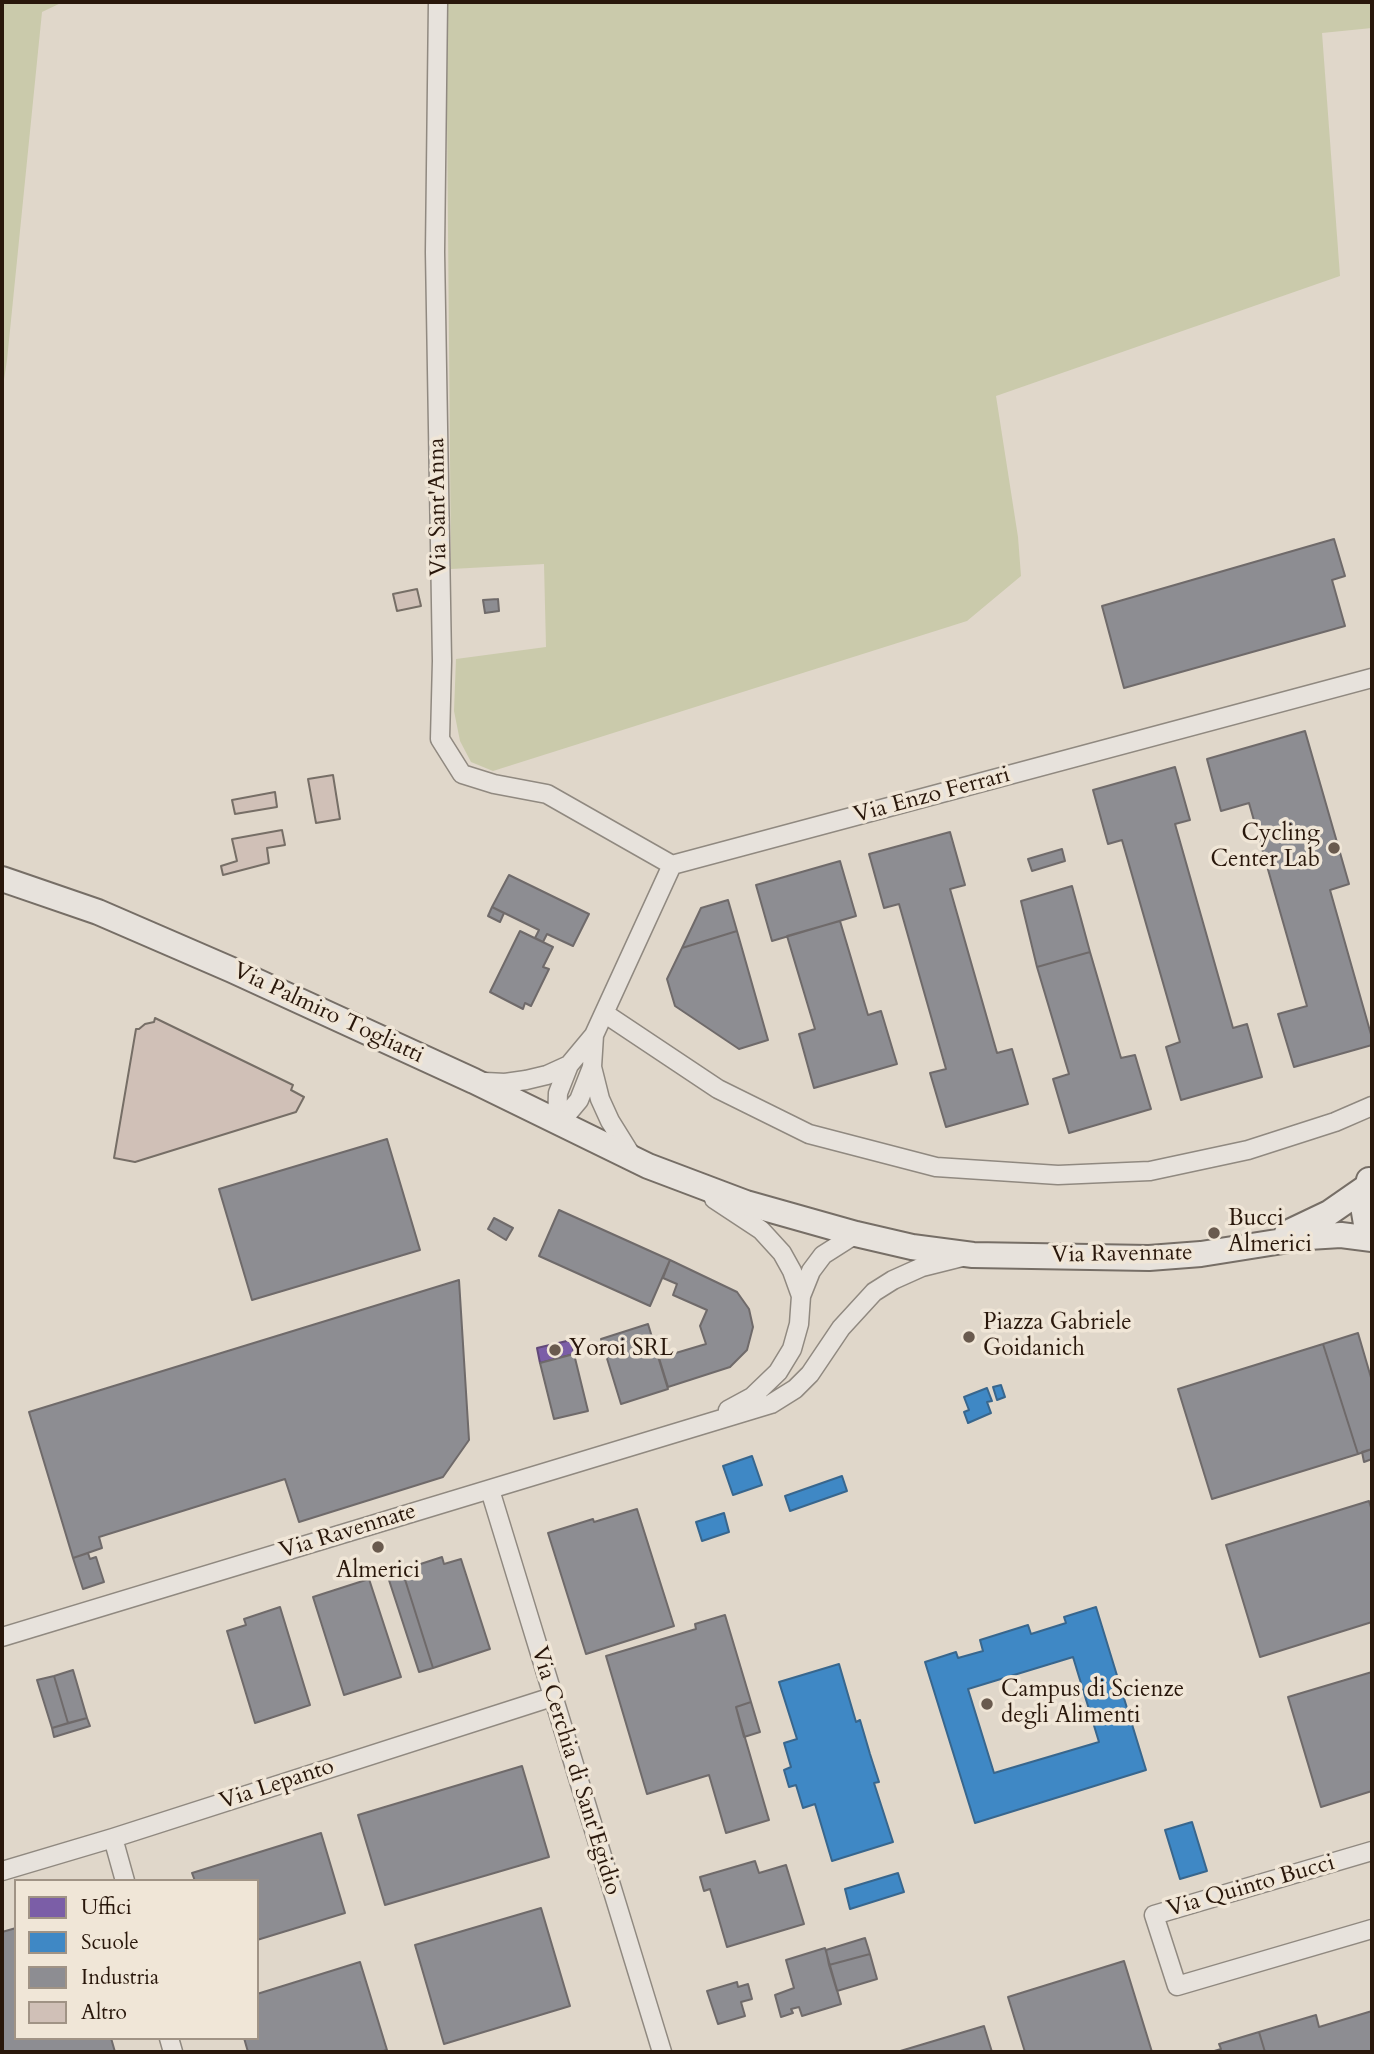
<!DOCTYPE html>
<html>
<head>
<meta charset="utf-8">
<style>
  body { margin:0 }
  #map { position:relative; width:1374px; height:2054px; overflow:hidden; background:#e0d7ca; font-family:Cardo,serif }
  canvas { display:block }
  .frame { position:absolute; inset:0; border:4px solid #29170b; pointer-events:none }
  .legend { position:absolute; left:14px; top:1879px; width:245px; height:161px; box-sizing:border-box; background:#f0e6d7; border:2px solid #a09385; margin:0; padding:9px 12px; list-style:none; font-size:21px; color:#29170b }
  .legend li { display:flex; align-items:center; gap:14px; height:35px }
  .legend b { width:35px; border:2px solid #a09385 }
</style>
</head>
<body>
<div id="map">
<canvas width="1374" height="2054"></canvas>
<div class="frame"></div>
<ul class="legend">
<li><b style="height:19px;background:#7b5ea7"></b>Uffici</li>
<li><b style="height:19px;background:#3f88c5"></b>Scuole</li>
<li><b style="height:19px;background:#8d8d92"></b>Industria</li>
<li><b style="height:19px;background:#d0c0b7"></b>Altro</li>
</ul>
</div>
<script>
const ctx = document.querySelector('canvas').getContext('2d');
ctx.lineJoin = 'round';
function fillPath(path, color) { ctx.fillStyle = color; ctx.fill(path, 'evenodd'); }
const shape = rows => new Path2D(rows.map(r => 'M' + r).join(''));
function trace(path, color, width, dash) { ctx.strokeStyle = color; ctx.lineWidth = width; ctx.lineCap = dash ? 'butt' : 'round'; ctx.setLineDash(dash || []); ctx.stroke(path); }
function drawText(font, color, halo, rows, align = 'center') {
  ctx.font = font + ' Cardo,serif'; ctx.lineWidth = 7; ctx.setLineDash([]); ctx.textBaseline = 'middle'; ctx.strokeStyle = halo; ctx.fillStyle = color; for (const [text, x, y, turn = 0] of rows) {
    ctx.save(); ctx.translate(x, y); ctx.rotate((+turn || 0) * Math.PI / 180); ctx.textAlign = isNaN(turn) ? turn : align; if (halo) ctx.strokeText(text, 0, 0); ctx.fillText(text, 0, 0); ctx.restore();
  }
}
fillPath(shape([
  [2,2,63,2,42,12,7,360,2,393],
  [446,2,1372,2,1372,28,1322,33,1340,276,996,396,1018,537,1021,576,967,621,493,771,471,762,460,741,454,711,456,659,546,647,544,564,451,569]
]), '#cacaab');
const offices = shape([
  [571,1340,574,1354,540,1363,537,1348,571,1340]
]);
fillPath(offices, '#7b5ea7');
trace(offices, '#624978', 2);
const schools = shape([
  [1001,1385,1005,1397,997,1400,993,1387,1001,1385],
  [987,1388,992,1401,987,1402,991,1413,968,1423,964,1412,969,1410,964,1397,987,1388],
  [752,1456,762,1485,733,1495,723,1466,752,1456],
  [842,1476,847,1491,790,1511,785,1496,842,1476],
  [724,1513,729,1532,702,1541,696,1522,724,1513],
  [1096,1607,1146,1770,975,1823,925,1662,956,1652,958,1658,983,1651,980,1640,1028,1625,1031,1634,1066,1623,1064,1617,1096,1607],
  [1073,1657,1099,1742,994,1773,968,1689,1073,1657],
  [839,1664,856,1722,860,1720,870,1754,879,1782,874,1783,893,1842,832,1861,815,1804,803,1808,796,1785,789,1787,784,1770,791,1767,784,1743,797,1739,779,1682,839,1664],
  [1192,1822,1207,1871,1180,1879,1165,1830,1192,1822],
  [898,1873,904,1892,850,1909,845,1889,898,1873]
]);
fillPath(schools, '#3f88c5');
trace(schools, '#38668d', 2);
const industry = shape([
  [1334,539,1345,576,1332,580,1345,626,1124,688,1102,606,1334,539],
  [498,599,499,611,485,613,483,600,498,599],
  [1305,731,1349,884,1330,890,1372,1038,1372,1045,1294,1067,1278,1014,1307,1006,1249,803,1221,811,1207,759,1305,731],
  [1175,767,1190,820,1175,824,1233,1028,1247,1024,1262,1077,1181,1100,1166,1047,1180,1042,1122,840,1108,844,1093,790,1175,767],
  [950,832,965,885,950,889,997,1053,1012,1049,1028,1104,946,1127,930,1073,946,1069,899,904,884,908,869,854,950,832],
  [1062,849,1065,861,1032,871,1028,859,1062,849],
  [840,861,856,916,772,941,756,885,840,861],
  [509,875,589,914,573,946,547,934,543,942,535,938,539,930,492,907,509,875],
  [1072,886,1090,952,1037,967,1021,901,1072,886],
  [728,900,737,931,682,948,701,908,728,900],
  [492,907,504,913,500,922,488,916,492,907],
  [840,921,868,1015,881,1011,897,1064,814,1088,799,1034,815,1029,787,936,840,921],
  [520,931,553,947,543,967,549,969,531,1006,525,1003,523,1009,490,992,520,931],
  [737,931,768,1040,739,1049,675,1006,667,979,682,948,737,931],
  [1090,952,1121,1058,1135,1055,1151,1109,1069,1133,1053,1079,1069,1074,1037,967,1090,952],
  [387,1139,420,1250,252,1300,219,1189,387,1139],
  [559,1210,670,1260,650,1306,539,1256,559,1210],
  [494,1218,513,1228,506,1240,488,1229,494,1218],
  [670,1260,737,1292,749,1309,753,1327,747,1350,730,1367,668,1387,659,1358,706,1344,700,1326,707,1310,673,1295,677,1284,663,1278,670,1260],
  [459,1280,469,1440,443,1477,299,1522,285,1479,99,1537,102,1548,73,1558,29,1412,459,1280],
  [648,1324,668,1389,621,1404,601,1339,648,1324],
  [1358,1333,1372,1381,1372,1449,1358,1454,1323,1344,1358,1333],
  [1323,1344,1358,1454,1212,1499,1178,1389,1323,1344],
  [574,1354,588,1411,554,1419,540,1363,574,1354],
  [1372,1449,1372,1459,1364,1462,1362,1452,1372,1449],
  [1369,1501,1372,1511,1372,1622,1260,1657,1226,1545,1369,1501],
  [637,1509,674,1626,586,1654,548,1533,593,1519,594,1522,637,1509],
  [88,1553,90,1559,96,1557,104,1582,83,1589,73,1558,88,1553],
  [442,1557,444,1564,461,1559,490,1649,433,1668,402,1570,442,1557],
  [402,1570,433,1668,419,1672,387,1574,402,1570],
  [369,1579,401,1677,344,1695,313,1597,369,1579],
  [280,1607,310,1705,255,1723,227,1631,246,1625,244,1619,280,1607],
  [725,1615,751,1702,736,1707,769,1820,726,1833,709,1775,647,1794,606,1656,696,1629,695,1624,725,1615],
  [73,1670,87,1718,68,1723,54,1676,73,1670],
  [1372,1672,1372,1791,1321,1807,1288,1697,1372,1672],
  [54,1676,68,1723,52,1728,37,1680,54,1676],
  [751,1702,760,1732,744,1737,736,1707,751,1702],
  [87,1718,90,1726,54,1737,52,1728,87,1718],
  [522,1766,549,1857,385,1905,358,1815,522,1766],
  [321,1833,345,1913,257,1940,257,1881,195,1881,192,1873,321,1833],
  [755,1861,759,1873,786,1865,804,1924,727,1947,710,1889,704,1891,700,1877,755,1861],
  [541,1908,570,2006,444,2044,415,1945,541,1908],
  [16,1928,16,2038,111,2038,115,2052,2,2052,2,1932,16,1928],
  [865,1938,870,1954,829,1965,826,1950,865,1938],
  [825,1948,841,2004,802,2016,799,2007,791,2009,793,2013,781,2017,775,1995,794,1988,786,1960,825,1948],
  [870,1954,877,1979,837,1991,829,1965,870,1954],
  [1124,1961,1152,2052,1025,2052,1008,1997,1124,1961],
  [360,1962,387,2050,380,2052,248,2052,244,2038,257,2038,257,1994,360,1962],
  [737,1982,738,1987,748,1984,752,1999,741,2002,745,2016,718,2024,707,1991,737,1982],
  [1372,2011,1372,2052,1265,2052,1259,2032,1316,2015,1319,2027,1372,2011],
  [984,2026,992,2052,897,2052,984,2026],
  [1259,2032,1265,2052,1211,2052,1221,2049,1219,2044,1259,2032]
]);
fillPath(industry, '#8d8d92');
trace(industry, '#6f6a6a', 2);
const building = shape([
  [417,589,421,606,397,611,393,594,417,589],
  [333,775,340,819,316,823,308,779,333,775],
  [275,792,277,807,235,814,232,800,275,792],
  [282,830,285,845,267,848,269,863,223,875,221,866,237,861,232,839,282,830],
  [155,1018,293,1085,291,1090,304,1097,296,1112,135,1162,114,1158,136,1029,139,1029,145,1024,154,1022,155,1018]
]);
fillPath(building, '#d0c0b7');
trace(building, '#766e66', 2);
const minor = shape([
  [438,2,435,252,442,661,440,739,462,774,494,784,547,794,672,865],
  [604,1013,718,1089,809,1134,936,1167,1058,1175,1150,1171,1248,1150,1335,1122,1372,1106],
  [594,1035,592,1067,600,1099,610,1121,633,1158],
  [485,1082,505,1083,526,1080,547,1075,569,1065],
  [557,1121,558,1093,569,1065,594,1035,672,865,1372,678],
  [557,1121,569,1112,579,1100,592,1067],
  [714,1199,761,1230,782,1253,792,1271,801,1296],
  [728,1410,752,1397,778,1372,792,1349,799,1324,801,1296,811,1271,823,1255,856,1234],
  [490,1490,662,2052],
  [2,1637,771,1404,795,1389,810,1374,841,1328,874,1292,893,1280,922,1267,962,1257],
  [113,1838,125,1881],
  [1372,1851,1154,1915,1177,1986,1372,1929],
  [2,1871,113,1838,552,1697],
  [169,2038,173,2052]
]);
const secondary = shape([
  [2,879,98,912,232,970,474,1081,648,1166,746,1203,856,1234,912,1247,973,1255,1149,1258,1201,1254,1308,1237,1341,1235,1372,1239],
  [1369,1180,1363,1206,1366,1224,1372,1235],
  [1287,1233,1329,1213,1365,1188]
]);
trace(minor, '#908980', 21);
trace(secondary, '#766e66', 28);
trace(minor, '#e7e2dc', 18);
trace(secondary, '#e7e2dc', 24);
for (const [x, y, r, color] of [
  [1334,848,7,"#695a4e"],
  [1214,1233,7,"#695a4e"],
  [969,1337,7,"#695a4e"],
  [555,1350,7,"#695a4e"],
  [378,1547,7,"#695a4e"],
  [987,1704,7,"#695a4e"]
]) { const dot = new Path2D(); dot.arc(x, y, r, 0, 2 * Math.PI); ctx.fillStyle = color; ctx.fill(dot); trace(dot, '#f0e6d7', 2.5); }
drawText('23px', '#29170b', '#f0e6d7', [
  ["Via Sant'Anna",439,507,-91],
  ["Via Enzo Ferrari",932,796,-15],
  ["Via Palmiro Togliatti",328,1014,25],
  ["Via Ravennate",1122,1255,-1],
  ["Via Ravennate",348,1532,-17],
  ["Via Cerchia di Sant'Egidio",575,1771,73],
  ["Via Lepanto",277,1785,-18],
  ["Via Quinto Bucci",1251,1887,-16]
]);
drawText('23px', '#29170b', '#f0e6d7', [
  ["Cycling",1320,835,"right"],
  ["Center Lab",1320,861,"right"],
  ["Bucci",1228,1220],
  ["Almerici",1228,1246],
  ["Piazza Gabriele",983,1324],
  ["Goidanich",983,1350],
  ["Yoroi SRL",569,1350],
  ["Almerici",378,1572,"center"],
  ["Campus di Scienze",1001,1691],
  ["degli Alimenti",1001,1717]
], 'left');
</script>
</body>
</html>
